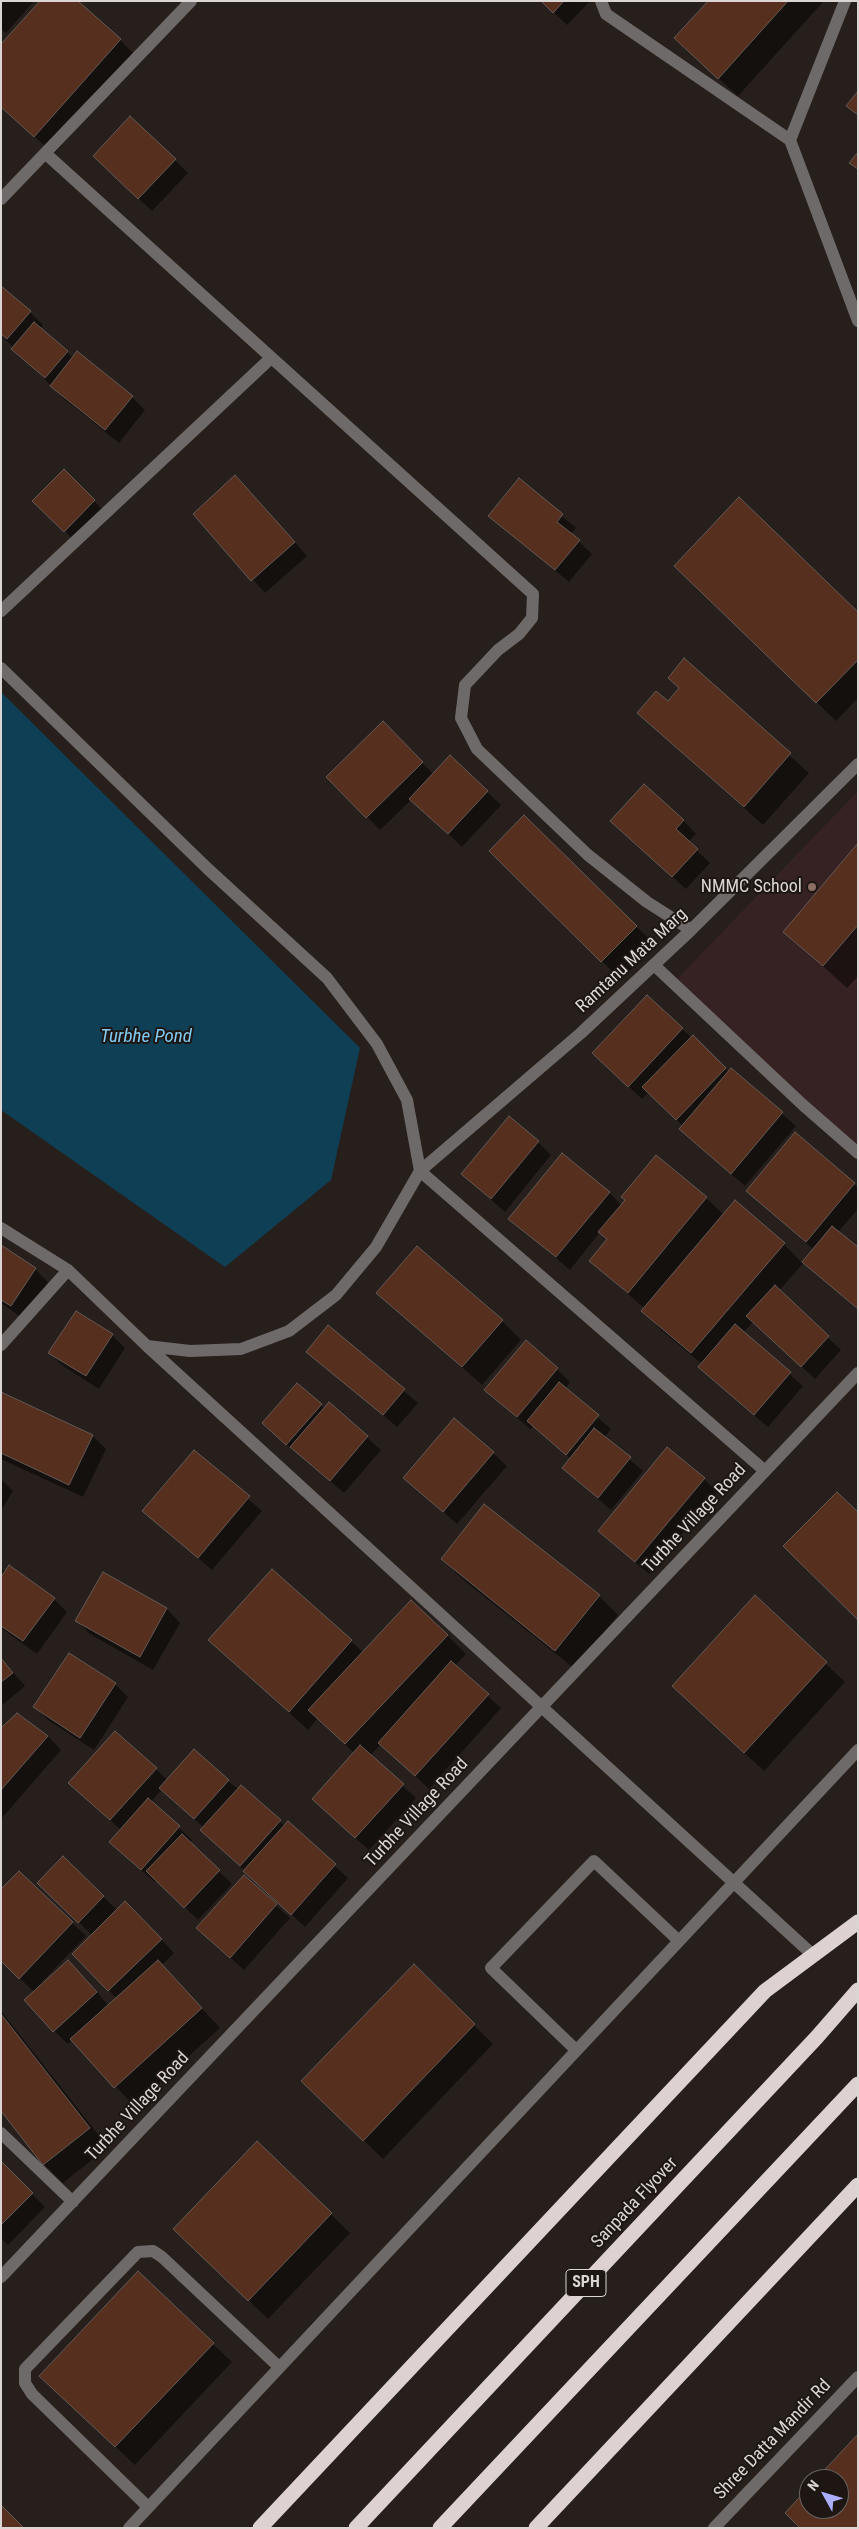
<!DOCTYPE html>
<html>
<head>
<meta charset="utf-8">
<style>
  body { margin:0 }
  #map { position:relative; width:859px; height:2529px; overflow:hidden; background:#271f1c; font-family:"Roboto Condensed",sans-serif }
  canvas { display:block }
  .frame { position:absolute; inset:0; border:2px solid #dbd6d3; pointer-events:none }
  .north { position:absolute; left:799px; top:2469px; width:50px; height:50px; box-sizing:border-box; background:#1d1613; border:1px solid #696360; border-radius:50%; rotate:309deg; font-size:14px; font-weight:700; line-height:20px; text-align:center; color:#dbd6d3 }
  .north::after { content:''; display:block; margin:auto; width:18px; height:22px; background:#abaffb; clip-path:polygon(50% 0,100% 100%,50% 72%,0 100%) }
</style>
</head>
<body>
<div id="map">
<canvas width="859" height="2529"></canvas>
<div class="frame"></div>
<div class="north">N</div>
</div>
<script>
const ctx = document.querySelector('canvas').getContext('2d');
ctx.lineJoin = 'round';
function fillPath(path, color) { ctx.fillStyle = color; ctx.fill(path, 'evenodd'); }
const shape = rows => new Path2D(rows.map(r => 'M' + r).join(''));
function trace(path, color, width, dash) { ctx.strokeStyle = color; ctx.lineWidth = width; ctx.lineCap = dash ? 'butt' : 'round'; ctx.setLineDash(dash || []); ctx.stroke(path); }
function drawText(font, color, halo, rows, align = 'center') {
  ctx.font = font + ' "Roboto Condensed",sans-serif'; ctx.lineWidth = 4; ctx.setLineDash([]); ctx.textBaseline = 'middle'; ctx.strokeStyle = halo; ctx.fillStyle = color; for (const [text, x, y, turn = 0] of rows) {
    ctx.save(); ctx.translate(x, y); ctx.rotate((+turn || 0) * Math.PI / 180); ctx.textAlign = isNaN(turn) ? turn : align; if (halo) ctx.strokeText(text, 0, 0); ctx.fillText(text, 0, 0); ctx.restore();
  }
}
fillPath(shape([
  [858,791,858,1160,674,982]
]), '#362223');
fillPath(shape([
  [1,692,360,1048,331,1180,225,1267,1,1110]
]), '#0f3f55');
fillPath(shape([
  [1,1,34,1,6,33,1,29],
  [542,1,590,1,567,25],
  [709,1,824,1,738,96,695,57],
  [120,40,139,59,54,154,1,107],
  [175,160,188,173,152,211,107,169],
  [1,288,30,312,43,325,40,329,73,358,132,397,145,410,119,443,64,399,1,335],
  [64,471,107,514,78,544,34,501],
  [519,480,576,528,571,534,592,554,569,582,490,516],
  [249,490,307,556,265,593,194,514],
  [694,584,858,613,858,698,836,721],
  [684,660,809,773,763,825,638,713,668,703,680,689],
  [383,723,434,775,450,757,501,805,462,847,412,799,380,830,328,777],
  [683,820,696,834,688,842,710,863,686,889,625,834],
  [858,845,858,976,847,988,785,932],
  [491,851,636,926,655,945,621,980],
  [647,997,729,1072,731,1069,796,1126,745,1186,694,1142,681,1129,683,1126,649,1092,642,1099,607,1066],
  [538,1142,551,1155,505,1212,462,1174],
  [854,1184,858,1188,858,1209,838,1232,858,1249,858,1310,804,1262,779,1291,841,1350,815,1379,753,1322,743,1333,803,1386,768,1427,713,1380,700,1367,702,1364,661,1330,643,1311,645,1309,591,1261,608,1240,600,1232,570,1270,510,1218,609,1192,622,1206,706,1198,724,1215,784,1244,802,1263,814,1250,748,1191],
  [1,1246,35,1269,48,1282,24,1319,1,1303],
  [378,1293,502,1321,521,1340,482,1385],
  [328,1327,418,1403,397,1427,308,1351],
  [112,1335,125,1348,99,1389,63,1366,50,1353],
  [557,1369,570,1382,565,1389,611,1429,604,1438,643,1471,611,1510,563,1468,571,1459,534,1426,530,1429,485,1390],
  [2,1393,93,1436,106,1449,83,1497,1,1459],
  [329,1404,381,1450,344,1493,277,1436,321,1405,325,1409],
  [194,1452,262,1511,212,1570,144,1511],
  [493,1453,507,1466,457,1524,405,1478],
  [1,1479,13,1491,1,1511],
  [704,1479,717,1492,649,1574,613,1544],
  [442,1559,599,1596,618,1615,575,1669,461,1578],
  [1,1569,54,1599,67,1612,37,1654,1,1628],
  [272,1570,364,1653,447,1635,466,1654,455,1666,501,1708,429,1789,381,1744,370,1756,416,1798,369,1850,326,1812,354,1753,318,1718,308,1730,210,1640],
  [103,1574,167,1609,180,1623,153,1670,90,1634,77,1621],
  [756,1597,845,1682,764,1771,692,1705],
  [1,1658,25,1686,1,1706],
  [115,1684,128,1697,94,1750,48,1720,35,1707],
  [17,1715,48,1736,61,1750,1,1819,1,1729],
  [156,1769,168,1781,228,1781,285,1826,288,1823,348,1878,305,1927,215,1843,204,1828,162,1789,151,1802,192,1840,190,1843,232,1884,198,1920,157,1880,155,1882,124,1855,121,1830,70,1783],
  [63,1858,118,1911,139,1916,174,1953,162,1965,220,2028,134,2106,72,2039,68,2044,54,2031,26,2000,34,1992,1,1960,19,1872,86,1936,41,1983,81,1974,109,2006,117,1999,74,1954,92,1935,52,1897],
  [244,1877,290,1918,244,1970,211,1941],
  [414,1966,493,2044,383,2159,321,2099],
  [1,2011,108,2147,63,2183,44,2164,1,2109],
  [257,2143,350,2233,268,2319,194,2248],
  [1,2163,45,2207,8,2245,1,2238],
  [213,2344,232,2362,135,2465,59,2394]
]), '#0007');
const building = shape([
  [40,1,78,1,121,39,34,137,1,107,1,44,40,1],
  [541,1,564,1,553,13,541,1],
  [708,1,788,1,718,79,674,38,708,1],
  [858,91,858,115,846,106,858,91],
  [130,116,176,159,138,199,93,156,130,116],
  [858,152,858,169,849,163,858,152],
  [1,286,31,311,7,339,1,334,1,286],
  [34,322,68,351,45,378,11,349,34,322],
  [77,351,133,396,105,430,50,386,77,351],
  [64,469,95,500,64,532,32,501,64,469],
  [235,475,295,542,251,581,193,514,235,475],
  [519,478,563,514,557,522,580,540,555,570,488,516,519,478],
  [739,497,858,612,858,660,816,703,674,566,739,497],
  [684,658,791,753,744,807,637,713,656,691,668,701,679,688,668,678,684,658],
  [383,721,423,762,366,818,326,777,383,721],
  [450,755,488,791,448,834,409,799,450,755],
  [644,784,684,820,676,829,698,849,672,877,610,821,644,784],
  [524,815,637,926,601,962,489,851,524,815],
  [858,843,858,925,823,966,783,932,858,843],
  [647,995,683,1028,628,1087,592,1053,647,995],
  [693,1035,726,1068,676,1120,642,1087,693,1035],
  [731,1068,783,1112,731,1174,679,1129,731,1068],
  [509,1116,539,1141,491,1199,461,1174,509,1116],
  [795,1132,855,1183,806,1242,746,1191,795,1132],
  [562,1153,610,1192,556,1257,508,1219,562,1153],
  [656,1155,707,1197,628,1293,589,1261,607,1239,598,1232,625,1200,621,1197,656,1155],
  [735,1200,785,1243,691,1353,641,1311,735,1200],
  [832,1226,858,1247,858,1309,802,1262,832,1226],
  [1,1245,36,1268,11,1306,1,1300,1,1245],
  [417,1246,503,1320,462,1367,376,1293,417,1246],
  [775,1285,829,1336,801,1367,746,1316,775,1285],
  [76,1311,113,1334,86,1376,48,1353,76,1311],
  [735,1324,791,1372,754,1415,698,1367,735,1324],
  [328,1325,405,1389,383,1415,306,1352,328,1325],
  [526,1340,558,1368,517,1417,484,1390,526,1340],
  [559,1382,599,1415,566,1455,527,1421,559,1382],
  [297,1383,322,1404,286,1445,262,1423,297,1383],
  [1,1392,93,1435,69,1485,1,1453,1,1392],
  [329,1402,368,1436,330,1481,290,1447,329,1402],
  [454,1418,494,1452,443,1512,403,1478,454,1418],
  [594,1428,631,1457,598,1498,562,1468,594,1428],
  [667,1447,705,1478,635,1562,598,1531,667,1447],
  [194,1450,250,1496,198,1558,142,1511,194,1450],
  [837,1492,858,1512,858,1620,783,1546,837,1492],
  [484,1504,600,1595,555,1651,441,1559,484,1504],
  [9,1565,55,1598,23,1641,1,1626,1,1577,9,1565],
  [272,1569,352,1640,289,1712,208,1640,272,1569],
  [103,1572,167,1608,140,1657,75,1621,103,1572],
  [755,1595,827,1662,744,1753,672,1686,755,1595],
  [411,1600,448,1635,345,1744,308,1710,411,1600],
  [69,1653,116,1683,80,1738,33,1707,69,1653],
  [1,1658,13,1673,1,1682,1,1658],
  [451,1661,489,1694,415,1776,378,1743,451,1661],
  [17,1713,48,1736,1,1790,1,1728,17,1713],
  [115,1731,157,1768,110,1820,68,1783,115,1731],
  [360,1745,404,1784,355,1838,312,1799,360,1745],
  [194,1749,229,1780,194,1819,159,1788,194,1749],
  [241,1785,281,1820,240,1866,200,1830,241,1785],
  [148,1798,180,1826,141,1870,109,1842,148,1798],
  [288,1821,336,1864,291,1915,243,1871,288,1821],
  [182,1834,220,1870,184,1908,146,1871,182,1834],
  [63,1856,104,1896,78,1923,37,1883,63,1856],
  [19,1871,73,1922,19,1979,1,1961,1,1889,19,1871],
  [244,1875,277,1904,230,1958,196,1928,244,1875],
  [125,1901,162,1939,108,1991,72,1954,125,1901],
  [68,1960,97,1992,53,2032,24,2000,68,1960],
  [158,1960,202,2008,114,2088,70,2039,158,1960],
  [414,1964,475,2024,363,2141,301,2081,414,1964],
  [1,2014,90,2128,43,2165,1,2111,1,2014],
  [257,2141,332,2213,248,2301,173,2229,257,2141],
  [1,2161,33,2193,1,2225,1,2161],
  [138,2271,214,2343,115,2447,39,2376,138,2271],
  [858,2434,858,2528,800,2528,785,2513,809,2487,809,2509,839,2509,839,2479,816,2479,858,2434],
  [1,2505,24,2528,1,2528,1,2505]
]);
fillPath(building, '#562f1e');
trace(building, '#635a56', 1);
trace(shape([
  [601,1,606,14,790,140],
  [845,1,790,140,858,321],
  [45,153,533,594,532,618,519,634,498,650,465,685,461,718,477,749,588,855,647,902,691,930],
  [1,199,191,1],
  [1,611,271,358],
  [1,668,208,869,327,978,377,1044,407,1100,420,1171,376,1247,336,1295,289,1331,241,1349,190,1351,147,1346,68,1270,1,1228],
  [654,965,803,1105,858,1153],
  [1,1345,68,1270],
  [147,1346,813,1955],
  [765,1471,420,1171,581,1033,691,930,858,764],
  [576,2050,491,1968,594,1861,679,1941],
  [1,2133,73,2202],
  [1,2277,858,1373],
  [148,2507,32,2394,25,2383,25,2369,138,2252,153,2251,162,2257,279,2367],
  [129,2528,858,1750],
  [714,2528,858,2377]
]), '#6f6a6a', 12);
trace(shape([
  [260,2528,765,1991,858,1922],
  [356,2528,817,2037,858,1990],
  [440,2528,858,2084],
  [536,2528,858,2185]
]), '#ded1d2', 15);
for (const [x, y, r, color] of [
  [812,887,5,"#8d6e63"]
]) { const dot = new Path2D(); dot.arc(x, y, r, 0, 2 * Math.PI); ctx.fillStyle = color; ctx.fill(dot); trace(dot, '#1d1613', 2); }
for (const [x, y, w] of [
  [586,2283,40]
]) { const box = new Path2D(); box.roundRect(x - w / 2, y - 13.5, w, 27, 4); ctx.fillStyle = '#1d1613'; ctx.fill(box); trace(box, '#dbd6d3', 1); }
drawText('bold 16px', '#dbd6d3', null, [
  ["SPH",586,2283]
]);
drawText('18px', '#dbd6d3', '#1d1613', [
  ["NMMC School",802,887]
], 'right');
drawText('18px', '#dbd6d3', '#1d1613', [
  ["Ramtanu Mata Marg",632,961,-43],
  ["Turbhe Village Road",695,1519,-47],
  ["Turbhe Village Road",417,1813,-47],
  ["Turbhe Village Road",138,2107,-47],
  ["Sanpada Flyover",635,2203,-47],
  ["Shree Datta Mandir Rd",773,2440,-46]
]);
drawText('italic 19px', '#82cbf4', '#1d1613', [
  ["Turbhe Pond",146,1037]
]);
</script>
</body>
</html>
